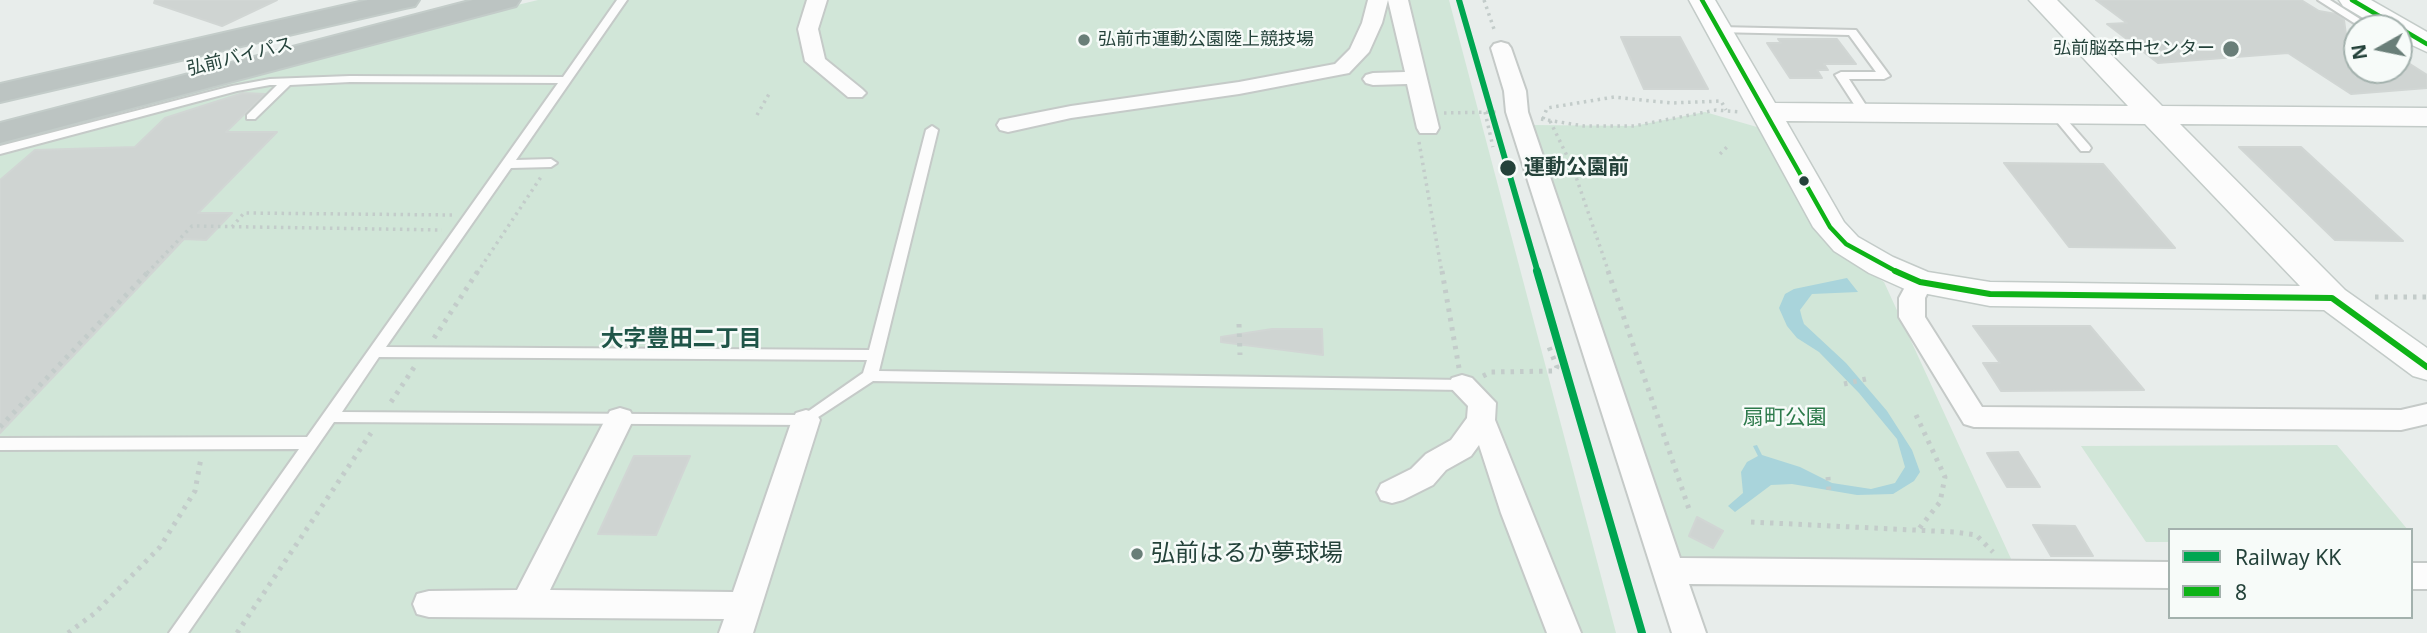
<!DOCTYPE html>
<html>
<head>
<meta charset="utf-8">
<style>
  body { margin:0 }
  #map { position:relative; width:2427px; height:633px; overflow:hidden; background:#e8edeb; font-family:"Noto Sans",sans-serif }
  canvas { display:block }
  .legend { position:absolute; left:2168px; top:528px; width:245px; height:91px; box-sizing:border-box; background:#f7fbf9; border:2px solid #a3b1ad; margin:0; padding:9px 12px; list-style:none; font-size:21px; color:#24423a }
  .legend li { display:flex; align-items:center; gap:14px; height:35px }
  .legend b { width:35px; border:2px solid #a3b1ad }
  .north { position:absolute; left:2343px; top:14px; width:70px; height:70px; box-sizing:border-box; background:#f7fbf9; border:2px solid #a3b1ad; border-radius:50%; rotate:261deg; font-size:19px; font-weight:700; line-height:28px; text-align:center; color:#24423a }
  .north::after { content:''; display:block; margin:auto; width:24px; height:32px; background:#697e78; clip-path:polygon(50% 0,100% 100%,50% 72%,0 100%) }
</style>
</head>
<body>
<div id="map">
<canvas width="2427" height="633"></canvas>
<ul class="legend">
<li><b style="height:9px;background:#00a651"></b>Railway KK</li>
<li><b style="height:9px;background:#0eb317"></b>8</li>
</ul>
<div class="north">N</div>
</div>
<script>
const ctx = document.querySelector('canvas').getContext('2d');
ctx.lineJoin = 'round';
function fillPath(path, color) { ctx.fillStyle = color; ctx.fill(path, 'evenodd'); }
const shape = rows => new Path2D(rows.map(r => 'M' + r).join(''));
function trace(path, color, width, dash) { ctx.strokeStyle = color; ctx.lineWidth = width; ctx.lineCap = dash ? 'butt' : 'round'; ctx.setLineDash(dash || []); ctx.stroke(path); }
function drawText(font, color, halo, rows, align = 'center') {
  ctx.font = font + ' "Noto Sans","Noto Sans JP",sans-serif'; ctx.lineWidth = 5; ctx.setLineDash([]); ctx.textBaseline = 'middle'; ctx.strokeStyle = halo; ctx.fillStyle = color; for (const [text, x, y, turn = 0] of rows) {
    ctx.save(); ctx.translate(x, y); ctx.rotate((+turn || 0) * Math.PI / 180); ctx.textAlign = isNaN(turn) ? turn : align; if (halo) ctx.strokeText(text, 0, 0); ctx.fillText(text, 0, 0); ctx.restore();
  }
}
fillPath(shape([
  [538,0,1449,0,1616,633,0,633,0,151,331,50],
  [1705,112,1757,127,1782,158,1831,246,1884,282,2018,574,1676,560,1532,125,1634,126],
  [2337,445,2408,530,2170,530,2170,542,2146,542,2081,446]
]), '#d1e6d8');
fillPath(shape([
  [1847,278,1858,292,1812,294,1800,310,1802,318,1804,324,1846,363,1887,411,1912,450,1920,472,1914,481,1893,494,1857,495,1792,484,1771,485,1735,512,1728,506,1743,493,1741,472,1747,462,1758,456,1753,446,1757,445,1762,455,1800,467,1832,483,1871,489,1895,483,1905,467,1897,439,1859,393,1819,352,1797,338,1787,326,1779,308,1785,294,1794,289]
]), '#a9d4db');
const building = shape([
  [155,0,277,0,222,26,154,3,155,0],
  [2096,0,2301,0,2319,11,2336,14,2344,20,2346,35,2357,34,2357,70,2389,70,2399,76,2399,57,2427,75,2427,88,2351,94,2288,53,2158,63,2107,24,2127,23,2096,0],
  [1621,37,1680,37,1708,89,1644,89,1621,37],
  [1778,39,1837,39,1856,64,1824,64,1828,70,1817,70,1822,78,1790,78,1767,43,1781,43,1778,39],
  [243,93,265,94,226,132,277,132,198,213,232,213,206,240,184,239,0,433,0,180,35,150,135,147,165,118,243,93],
  [2239,147,2301,147,2403,241,2335,240,2239,147],
  [2004,163,2103,164,2175,248,2069,247,2004,163],
  [1973,326,2090,326,2144,390,2001,391,1983,363,2000,363,1973,326],
  [1272,329,1322,329,1323,355,1221,342,1221,337,1272,329],
  [2018,452,2040,487,2007,487,1987,453,2018,452],
  [634,456,690,456,656,535,598,534,634,456],
  [1697,517,1723,531,1713,548,1689,536,1697,517],
  [2033,525,2075,526,2093,556,2051,556,2033,525]
]);
fillPath(building, '#cfd4d2');
trace(building, '#d1d6d4', 2);
const lane = shape([
  [617,0,627,0,516,160,551,159,557,163,551,167,511,168,386,347,869,350,926,130,932,126,938,130,879,371,1462,380,1467,381,1469,385,1467,389,1462,390,873,381,806,425,334,422,188,633,169,633,299,449,0,450,0,438,307,437,558,83,350,82,290,85,255,119,247,119,247,115,277,85,270,85,237,91,0,154,0,146,232,86,270,79,350,76,563,77,617,0],
  [379,357,867,360,863,373,803,415,342,412,379,357],
  [2318,0,2330,0,2374,28,2362,28,2318,0],
  [1719,27,1856,30,1890,76,1884,79,1849,79,1871,113,1869,115,1861,115,1835,75,1841,72,1876,72,1849,35,1715,32,1715,28,1719,27],
  [2056,111,2060,112,2089,145,2091,148,2089,151,2081,151,2052,116,2052,112,2056,111]
]);
const street = shape([
  [807,0,827,0,818,29,825,59,862,89,866,93,862,97,848,97,805,61,798,29,807,0],
  [1368,0,1388,0,1382,23,1369,52,1349,73,1239,94,1071,118,1008,132,1000,130,997,125,1000,120,1071,106,1239,82,1335,64,1350,49,1362,23,1368,0],
  [1388,0,1408,0,1439,128,1436,133,1420,133,1417,128,1407,84,1373,85,1366,83,1363,79,1366,75,1373,73,1405,72,1388,0],
  [1501,42,1508,44,1511,48,1526,91,1528,112,1680,558,2170,562,2170,588,1689,584,1706,633,1672,633,1506,112,1504,91,1491,48,1494,44,1501,42],
  [1920,274,1929,276,1933,282,1925,298,1925,317,1982,407,2401,410,2427,404,2427,424,2401,430,1974,427,1964,424,1899,317,1899,298,1911,276,1920,274],
  [1462,375,1472,378,1496,403,1495,420,1581,633,1547,633,1501,513,1479,445,1471,456,1446,470,1433,485,1403,500,1392,503,1381,500,1377,492,1381,484,1411,469,1426,454,1451,440,1467,418,1468,406,1448,385,1452,378,1462,375],
  [620,408,630,411,634,418,550,590,733,592,792,420,796,413,806,410,816,413,820,420,753,633,719,633,724,619,429,617,417,614,413,604,417,594,429,591,517,590,606,418,610,411,620,408],
  [2411,563,2427,563,2427,589,2411,589,2411,563]
]);
const secondary = shape([
  [1689,0,1715,0,1775,103,2128,106,2029,0,2057,0,2162,106,2427,108,2427,126,2180,124,2345,290,2427,348,2427,380,2413,376,2324,310,1990,306,1907,290,1869,273,1834,251,1813,227,1689,0],
  [1786,121,2145,124,2300,286,1990,282,1928,272,1893,257,1858,237,1844,222,1786,121],
  [2339,0,2371,0,2427,32,2427,52,2399,39,2399,28,2380,28,2343,6,2339,0]
]);
const highway = shape([
  [368,0,419,0,415,6,405,8,0,102,0,84,368,0],
  [473,0,520,0,516,6,0,143,0,123,473,0]
]);
trace(lane, '#c5cac8', 4);
trace(street, '#c5cac8', 4);
trace(secondary, '#c3cbc8', 3);
trace(highway, '#c3ccc9', 4);
trace(shape([
  [1484,0,1495,32],
  [1485,112,1493,147],
  [1444,113,1498,112],
  [757,115,769,94],
  [1541,119,1584,126,1634,126,1716,110,1740,112],
  [1543,119,1547,108,1614,97,1671,103,1721,101,1726,110],
  [1550,121,1573,168,1609,273],
  [1419,142,1442,273],
  [1720,154,1727,147],
  [232,227,244,213,452,215],
  [147,273,192,226,442,230],
  [477,273,541,177]
]), '#c3ccca', 3.5, [2.5, 4.5]);
trace(shape([
  [1442,271,1459,368],
  [1608,271,1690,512],
  [2375,297,2427,297],
  [1239,324,1240,355],
  [434,338,478,271],
  [1483,376,1491,372,1555,371,1557,367,1549,347],
  [1844,384,1866,379],
  [391,402,415,366],
  [1916,415,1945,477,1940,502,1918,530],
  [0,427,149,271],
  [1828,477,1829,494],
  [1751,522,1954,532,1976,535,1993,552],
  [68,633,95,613,160,547,195,491,201,458],
  [237,633,371,433]
]), '#c3ccca', 5, [3.5, 6]);
fillPath(lane, '#fcfcfc');
fillPath(street, '#fcfcfc');
fillPath(secondary, '#fcfcfc');
fillPath(highway, '#bcc4c2');
trace(shape([
  [1702,0,1830,227,1846,244,1899,273],
  [2352,0,2427,44]
]), '#0eb317', 4.5);
trace(shape([
  [1895,271,1920,282,1990,294,2332,298,2427,367]
]), '#0eb317', 6);
trace(shape([
  [1459,0,1538,273]
]), '#00a651', 6);
trace(shape([
  [1537,271,1642,633]
]), '#00a651', 8);
for (const [x, y, r, color] of [
  [1084,40,7,"#697e78"],
  [2231,49,9,"#697e78"],
  [1508,168,9,"#24423a"],
  [1804,181,6,"#24423a"],
  [1137,554,7,"#697e78"]
]) { const dot = new Path2D(); dot.arc(x, y, r, 0, 2 * Math.PI); ctx.fillStyle = color; ctx.fill(dot); trace(dot, '#f7fbf9', 2.5); }
drawText('18px', '#24423a', '#f7fbf9', [
  ["弘前市運動公園陸上競技場",1098,40],
  ["弘前脳卒中センター",2215,49,"right"]
], 'left');
drawText('18px', '#24423a', '#f7fbf9', [
  ["弘前バイパス",240,57,-14]
]);
drawText('bold 21px', '#24423a', '#f7fbf9', [
  ["運動公園前",1524,168]
], 'left');
drawText('21px', '#2d7a4b', '#f7fbf9', [
  ["扇町公園",1785,418]
]);
drawText('bold 23px', '#1f5548', '#f7fbf9', [
  ["大字豊田二丁目",681,339]
]);
drawText('24px', '#24423a', '#f7fbf9', [
  ["弘前はるか夢球場",1151,554]
], 'left');
</script>
</body>
</html>
